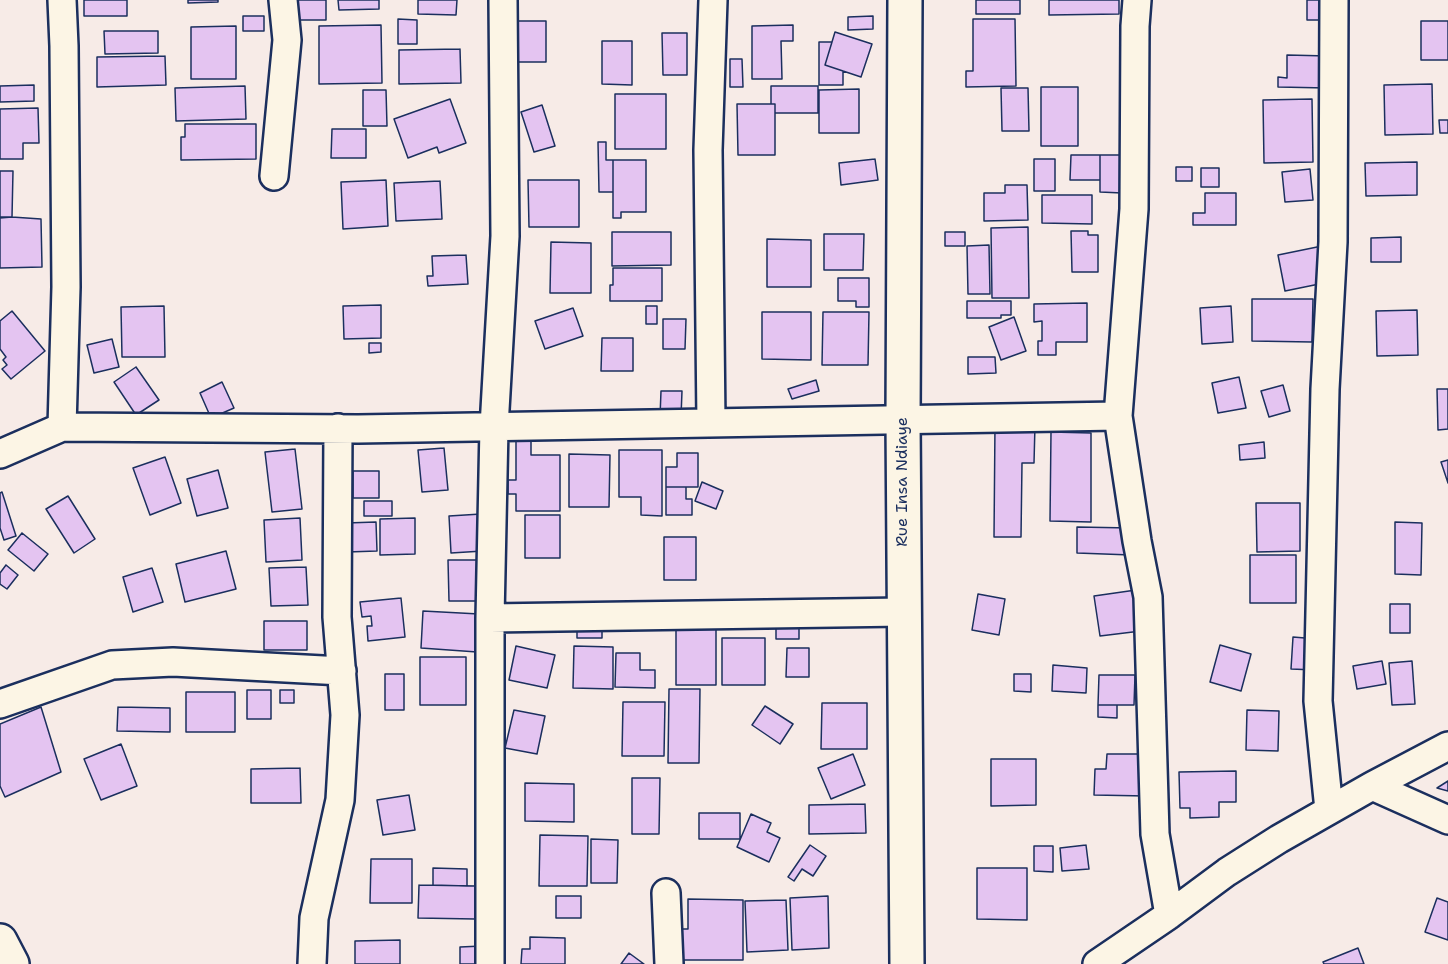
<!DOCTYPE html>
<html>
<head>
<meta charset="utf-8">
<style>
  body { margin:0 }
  canvas { display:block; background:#f7ebe7 }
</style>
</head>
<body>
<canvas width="1448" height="964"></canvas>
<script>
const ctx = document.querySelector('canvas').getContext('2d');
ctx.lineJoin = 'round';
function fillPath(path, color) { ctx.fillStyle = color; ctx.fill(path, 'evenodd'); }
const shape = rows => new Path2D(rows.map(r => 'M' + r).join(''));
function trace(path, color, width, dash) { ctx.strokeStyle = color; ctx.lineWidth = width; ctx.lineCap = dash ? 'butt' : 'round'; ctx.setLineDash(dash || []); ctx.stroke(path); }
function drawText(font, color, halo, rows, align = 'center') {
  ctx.font = font + ' "Shantell Sans",sans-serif'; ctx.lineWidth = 5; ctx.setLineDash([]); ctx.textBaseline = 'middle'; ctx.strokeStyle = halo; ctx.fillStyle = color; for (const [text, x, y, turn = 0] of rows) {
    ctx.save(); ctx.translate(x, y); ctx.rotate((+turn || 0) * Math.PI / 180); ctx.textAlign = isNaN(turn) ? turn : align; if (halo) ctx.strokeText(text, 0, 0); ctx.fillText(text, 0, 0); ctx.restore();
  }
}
const building = shape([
  [84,0,127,0,127,16,84,16,84,0],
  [188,0,218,0,218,2,188,3,188,0],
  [296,0,326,0,326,20,296,20,296,0],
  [338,0,379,0,379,9,339,10,338,0],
  [418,0,457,0,456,15,418,14,418,0],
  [976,0,1020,0,1020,14,976,14,976,0],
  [1049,0,1119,0,1119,14,1049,15,1049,0],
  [1307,0,1330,0,1330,20,1307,20,1307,0],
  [243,16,264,16,264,31,243,31,243,16],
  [873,16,873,29,848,30,848,17,873,16],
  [398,19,417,20,417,44,398,44,398,19],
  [973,19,1015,19,1016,86,966,87,966,71,973,71,973,19],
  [512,21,546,21,546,62,511,62,512,21],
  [1421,21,1448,21,1448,60,1421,60,1421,21],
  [381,25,382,83,319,84,319,26,381,25],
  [793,25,793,41,781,41,782,79,752,79,752,26,793,25],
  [236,26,236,79,191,79,191,27,236,26],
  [104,31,158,31,158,53,105,54,104,31],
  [835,32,872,44,861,77,825,65,835,32],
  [662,33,687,33,687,75,663,75,662,33],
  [602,41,632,41,632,85,602,84,602,41],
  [819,42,832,42,825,65,843,71,843,85,819,85,819,42],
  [460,49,461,83,399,84,399,50,460,49],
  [1287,55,1328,56,1327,88,1278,87,1278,77,1287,78,1287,55],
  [165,56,166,85,97,87,97,57,165,56],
  [730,59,742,59,743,87,730,87,730,59],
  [1432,84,1433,134,1385,135,1384,85,1432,84],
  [34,85,34,101,0,102,0,86,34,85],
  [245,86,246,119,176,121,175,88,245,86],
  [771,86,818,86,818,113,775,113,775,104,771,104,771,86],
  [1041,87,1078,87,1078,146,1041,146,1041,87],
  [1001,88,1028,88,1029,131,1002,131,1001,88],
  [859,89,859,133,819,133,819,90,859,89],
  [363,90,386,90,387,126,363,126,363,90],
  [615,94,666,94,666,149,615,149,615,94],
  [450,99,466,143,439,153,437,147,408,158,394,119,450,99],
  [1312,99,1313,162,1264,163,1263,100,1312,99],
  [737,104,775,104,775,155,738,155,737,104],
  [542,105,555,146,534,152,521,112,542,105],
  [38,108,39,143,23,143,23,159,0,159,0,109,38,108],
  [1439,120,1448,120,1448,133,1440,133,1439,120],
  [185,124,256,124,256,159,181,160,181,137,185,137,185,124],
  [332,129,366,129,366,158,331,158,332,129],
  [598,142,606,142,606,160,613,160,613,192,599,192,598,142],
  [1071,155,1100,155,1100,180,1070,180,1071,155],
  [1100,155,1122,155,1122,193,1100,192,1100,155],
  [875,159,878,180,841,185,839,163,875,159],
  [1034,159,1055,159,1055,191,1034,191,1034,159],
  [613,160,646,160,646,212,621,212,621,218,613,218,613,160],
  [1417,162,1417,195,1366,196,1365,163,1417,162],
  [1176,167,1192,167,1192,181,1176,181,1176,167],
  [1201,168,1219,168,1219,187,1201,187,1201,168],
  [1310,169,1313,200,1285,202,1282,172,1310,169],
  [0,171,13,171,12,217,0,217,0,171],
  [386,180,388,226,343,229,341,182,386,180],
  [528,180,579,180,579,227,529,227,528,180],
  [440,181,442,219,396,221,394,183,440,181],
  [1005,185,1027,185,1028,220,984,221,984,193,1005,193,1005,185],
  [1205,193,1236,193,1236,225,1193,225,1193,213,1205,213,1205,193],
  [1042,195,1092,195,1092,224,1042,223,1042,195],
  [12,217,41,219,42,267,0,268,0,218,12,217],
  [1028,227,1029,298,992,298,991,228,1028,227],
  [1071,231,1088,231,1088,235,1098,235,1098,272,1072,272,1071,231],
  [612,232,671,232,671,265,612,266,612,232],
  [945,232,965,232,965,246,945,246,945,232],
  [824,234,864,234,863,270,824,270,824,234],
  [1401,237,1401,262,1371,262,1371,238,1401,237],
  [767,239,811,240,811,287,767,287,767,239],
  [551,242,591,243,591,293,550,293,551,242],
  [989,245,990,294,968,294,967,246,989,245],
  [1322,246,1329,282,1285,291,1278,255,1322,246],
  [466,255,468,284,428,286,427,276,433,276,432,256,466,255],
  [613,268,662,268,662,301,610,301,610,285,613,285,613,268],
  [838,278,869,278,869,307,856,307,856,301,838,301,838,278],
  [1252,299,1313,299,1312,342,1252,341,1252,299],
  [967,301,1011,301,1011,315,1001,315,1001,318,967,318,967,301],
  [1087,303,1087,342,1056,342,1056,355,1038,355,1038,341,1042,341,1042,321,1034,322,1034,304,1087,303],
  [381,305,381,338,344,339,343,306,381,305],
  [164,306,165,357,122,357,121,307,164,306],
  [646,306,657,306,657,324,646,324,646,306],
  [1231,306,1233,342,1202,344,1200,308,1231,306],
  [573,308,583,336,545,349,535,321,573,308],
  [1417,310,1418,355,1377,356,1376,311,1417,310],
  [12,311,45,351,11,379,2,369,7,365,3,360,6,357,0,349,0,321,12,311],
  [762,312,811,312,811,360,762,359,762,312],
  [823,312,869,312,868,365,822,365,823,312],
  [1014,317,1026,351,1001,360,989,327,1014,317],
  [663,319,686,319,685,349,663,349,663,319],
  [602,338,633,338,633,371,601,371,602,338],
  [112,339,119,367,94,373,87,345,112,339],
  [369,343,381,343,381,352,369,353,369,343],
  [968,357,995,357,996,373,968,374,968,357],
  [136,367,159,400,136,415,114,382,136,367],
  [1239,377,1246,408,1218,413,1212,383,1239,377],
  [816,380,819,391,792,399,788,389,816,380],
  [222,382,234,408,211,418,200,393,222,382],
  [1283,385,1290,411,1269,417,1261,391,1283,385],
  [1437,389,1448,389,1448,429,1438,430,1437,389],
  [661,391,682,391,681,417,660,417,661,391],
  [995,424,1035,425,1034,463,1022,463,1021,537,994,537,995,424],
  [1051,432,1091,433,1091,522,1050,521,1051,432],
  [516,438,531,438,531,455,560,455,560,511,516,511,516,494,508,494,508,480,516,480,516,438],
  [1264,442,1265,458,1240,460,1239,445,1264,442],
  [444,448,448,490,422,492,418,450,444,448],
  [295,449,302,509,272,512,265,452,295,449],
  [619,450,662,450,662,516,641,515,641,497,619,497,619,450],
  [677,453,698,453,698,487,666,487,666,467,677,467,677,453],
  [569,454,610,455,609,507,569,507,569,454],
  [165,457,181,503,150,515,133,468,165,457],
  [1448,460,1448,483,1441,462,1448,460],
  [218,470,228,508,197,516,187,479,218,470],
  [353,471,379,471,379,498,353,498,353,471],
  [702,482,723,491,716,509,695,501,702,482],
  [666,487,686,487,686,499,692,499,692,515,666,515,666,487],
  [2,492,16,536,4,540,0,528,0,493,2,492],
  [68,496,95,539,74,553,46,509,68,496],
  [364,501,392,501,392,516,364,516,364,501],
  [1256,503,1300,503,1300,551,1257,552,1256,503],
  [481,514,483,551,451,553,449,516,481,514],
  [525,515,560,515,560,558,525,558,525,515],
  [300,518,302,560,266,562,264,520,300,518],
  [415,518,415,554,380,555,380,519,415,518],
  [376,522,377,551,347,552,346,523,376,522],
  [1395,522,1422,523,1421,575,1395,574,1395,522],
  [1077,527,1131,528,1131,555,1077,553,1077,527],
  [22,533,48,554,34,571,8,550,22,533],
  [664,537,696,537,696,580,664,580,664,537],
  [226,551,236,589,185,602,176,564,226,551],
  [1250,555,1296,555,1296,603,1250,603,1250,555],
  [448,560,479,560,480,601,449,601,448,560],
  [6,565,18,575,7,589,0,584,0,573,6,565],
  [306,567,308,605,271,606,269,568,306,567],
  [152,568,163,602,133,612,123,577,152,568],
  [1136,590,1141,631,1100,636,1094,596,1136,590],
  [978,594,1005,599,999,635,972,630,978,594],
  [401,598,405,637,368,641,367,626,372,626,371,616,362,617,360,602,401,598],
  [1390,604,1410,604,1410,633,1390,633,1390,604],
  [423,611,479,614,477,652,421,648,423,611],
  [577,619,602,620,602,638,577,638,577,619],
  [676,619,716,619,716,685,676,685,676,619],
  [264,621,307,621,307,650,264,650,264,621],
  [776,622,799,623,799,639,776,639,776,622],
  [1293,637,1317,639,1315,670,1291,669,1293,637],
  [722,638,765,638,765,685,722,685,722,638],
  [1220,645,1251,654,1241,691,1210,682,1220,645],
  [516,646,555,655,547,688,509,680,516,646],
  [574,646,613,647,613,689,573,688,574,646],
  [787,648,809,648,809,677,786,677,787,648],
  [616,653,640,653,640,670,655,670,655,688,615,687,616,653],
  [420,657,466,657,466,705,420,705,420,657],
  [1382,661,1386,684,1357,689,1353,666,1382,661],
  [1412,661,1415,704,1392,705,1389,663,1412,661],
  [1053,665,1087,668,1086,693,1052,691,1053,665],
  [385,674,404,674,404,710,385,710,385,674],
  [1014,674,1031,674,1031,692,1014,691,1014,674],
  [1099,675,1135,675,1134,705,1098,705,1099,675],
  [669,689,700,689,699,763,668,763,669,689],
  [247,690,271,690,271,719,247,719,247,690],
  [280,690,294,690,294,703,280,703,280,690],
  [186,692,235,692,235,732,186,732,186,692],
  [623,702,665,702,664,756,622,756,623,702],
  [822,703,867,703,867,749,821,749,822,703],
  [1098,705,1117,705,1117,718,1098,717,1098,705],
  [765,706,793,724,780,744,752,725,765,706],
  [41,707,61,772,5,797,0,786,0,724,41,707],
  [118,707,170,708,170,732,117,731,118,707],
  [514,710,545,716,537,754,505,748,514,710],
  [1247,710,1279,711,1278,751,1246,750,1247,710],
  [121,744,137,786,101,800,84,759,121,744],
  [853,754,865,785,831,799,818,768,853,754],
  [1107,754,1146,754,1146,796,1094,795,1095,769,1106,769,1107,754],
  [991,759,1036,759,1036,805,991,806,991,759],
  [300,768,301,803,251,803,251,769,300,768],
  [1236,771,1236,802,1219,802,1219,817,1190,818,1190,808,1180,808,1179,772,1236,771],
  [632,778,660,778,659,834,632,834,632,778],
  [1448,781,1448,791,1437,788,1448,781],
  [525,783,574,784,574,822,525,821,525,783],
  [409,795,415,830,383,835,377,800,409,795],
  [865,804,866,833,809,834,809,805,865,804],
  [699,813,740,813,740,839,699,839,699,813],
  [751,814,771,823,767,832,780,838,769,862,737,847,751,814],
  [540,835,588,836,587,886,539,886,540,835],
  [591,839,618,840,617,883,591,883,591,839],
  [810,845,826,856,813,876,802,869,794,881,788,877,810,845],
  [1086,845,1089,869,1062,871,1060,848,1086,845],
  [1034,846,1053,846,1053,872,1034,871,1034,846],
  [371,859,412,859,412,903,370,903,371,859],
  [433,868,467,869,467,886,433,885,433,868],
  [977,868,1027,868,1027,920,977,919,977,868],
  [419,885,476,886,475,919,418,918,419,885],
  [556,896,581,896,581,918,556,918,556,896],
  [828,896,829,948,792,950,790,898,828,896],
  [1437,898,1448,902,1448,940,1425,932,1437,898],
  [688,899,743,900,743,960,677,960,677,929,688,929,688,899],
  [786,900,788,950,747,952,745,901,786,900],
  [530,937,565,938,565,964,521,964,522,949,530,949,530,937],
  [400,940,400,964,355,964,355,941,400,940],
  [482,946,482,964,460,964,460,947,482,946],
  [1358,948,1364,964,1324,964,1323,962,1358,948],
  [629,953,644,964,621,964,629,953]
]);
fillPath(building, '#e4c4f1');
trace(building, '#1b2f5e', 1.5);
const minor = shape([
  [62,0,64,46,66,287,62,427],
  [274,176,287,40,283,0],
  [1118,416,1134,209,1135,26,1137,0],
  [711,423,708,150,713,0],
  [0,454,62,427,358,429,1118,416,1137,541,1148,597,1155,834,1169,915],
  [490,618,904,612],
  [0,704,112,665,173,662,342,671],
  [1372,786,1448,820],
  [1329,810,1318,701,1325,389,1333,242,1334,0],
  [666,893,669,964],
  [312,964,314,918,340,800,345,715,337,617,338,428],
  [490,964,490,618,494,427,505,236,503,0],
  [1097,964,1169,915,1227,872,1279,839,1372,786,1448,746]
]);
const secondary = shape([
  [905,0,903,420,907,964]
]);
const primary = shape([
  [0,941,12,964]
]);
trace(minor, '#1b2f5e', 32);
trace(secondary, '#1b2f5e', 38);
trace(primary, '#1b2f5e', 38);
trace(minor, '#fcf5e5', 27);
trace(secondary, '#fcf5e5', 33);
trace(primary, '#fcf5e5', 33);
drawText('16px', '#1b2f5e', '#fcf5e5', [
  ["Rue Insa Ndiaye",903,482,-90]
]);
</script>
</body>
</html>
